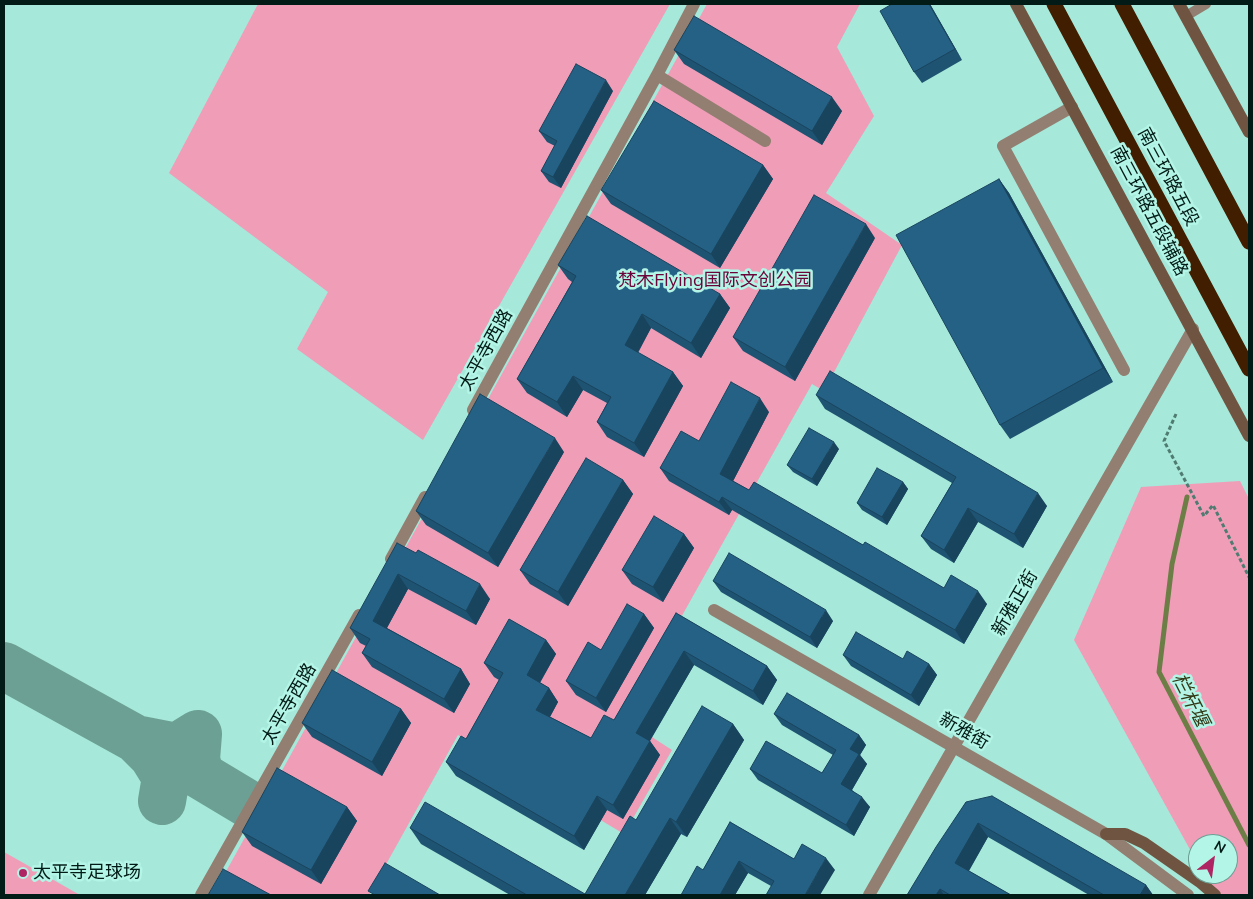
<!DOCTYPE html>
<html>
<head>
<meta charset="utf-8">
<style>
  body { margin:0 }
  #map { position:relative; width:1253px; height:899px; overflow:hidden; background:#a6e8d9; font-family:Mulish,sans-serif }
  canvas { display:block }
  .frame { position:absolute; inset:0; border:5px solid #021b16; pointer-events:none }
  .north { position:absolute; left:1188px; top:834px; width:50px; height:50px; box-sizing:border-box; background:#b3f5e6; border:1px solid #6c9e93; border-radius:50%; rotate:30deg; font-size:14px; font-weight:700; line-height:20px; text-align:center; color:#021b16 }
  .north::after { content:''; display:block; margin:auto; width:18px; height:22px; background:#af2463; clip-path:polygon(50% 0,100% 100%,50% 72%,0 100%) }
</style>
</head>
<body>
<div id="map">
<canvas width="1253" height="899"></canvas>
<div class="frame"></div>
<div class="north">N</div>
</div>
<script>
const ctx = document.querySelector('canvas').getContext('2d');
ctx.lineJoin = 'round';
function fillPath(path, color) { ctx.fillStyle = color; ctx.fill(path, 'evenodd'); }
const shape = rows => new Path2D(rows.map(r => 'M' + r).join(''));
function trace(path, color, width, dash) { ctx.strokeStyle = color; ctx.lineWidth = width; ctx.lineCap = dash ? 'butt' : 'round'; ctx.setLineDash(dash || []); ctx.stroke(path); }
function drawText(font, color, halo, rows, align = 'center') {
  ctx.font = font + ' Mulish,"Noto Sans SC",sans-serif'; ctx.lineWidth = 5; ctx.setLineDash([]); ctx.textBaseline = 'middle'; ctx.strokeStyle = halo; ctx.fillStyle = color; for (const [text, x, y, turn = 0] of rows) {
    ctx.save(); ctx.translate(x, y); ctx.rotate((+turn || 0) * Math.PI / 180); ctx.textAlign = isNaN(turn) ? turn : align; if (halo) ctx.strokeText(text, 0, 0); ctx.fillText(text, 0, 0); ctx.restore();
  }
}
fillPath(shape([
  [258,4,670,4,423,440,297,349,328,292,169,173],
  [707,4,860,4,837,47,874,116,826,193,902,245,824,391,812,384,624,719,672,750,624,834,458,735,369,895,213,895],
  [1240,481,1249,499,1249,895,1215,895,1203,874,1228,874,1228,844,1198,844,1198,864,1074,640,1141,487],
  [4,852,80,895,4,895]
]), '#f09db8');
trace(shape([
  [1187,497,1172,564,1159,672,1249,845]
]), '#6c7e46', 5);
trace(shape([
  [4,666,136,739,177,747,198,734],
  [198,734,196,759,200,775,260,811],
  [136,739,153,756,166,777,162,801]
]), '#6ca094', 48);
trace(shape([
  [1176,414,1164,441,1204,516,1213,505,1249,577]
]), '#4f7b71', 3, [4, 2.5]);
trace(shape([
  [1186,16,1206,4]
]), '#927f71', 10);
trace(shape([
  [657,75,765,141],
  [1072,107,1003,146,1124,370],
  [473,410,657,75,694,4],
  [391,559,425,497],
  [714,610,1106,834,1188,895],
  [201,895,359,615],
  [869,895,1193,329]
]), '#927f71', 12);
trace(shape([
  [1016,4,1249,436],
  [1179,4,1249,132],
  [1106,834,1125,834,1144,843,1200,882,1215,895]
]), '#6f5541', 12);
trace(shape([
  [1054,4,1249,369],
  [1122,4,1249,242]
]), '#411e00', 15);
fillPath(shape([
  [892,4,930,4,962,60,922,83,914,72],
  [674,50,842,111,822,145,684,64],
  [613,91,561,188,549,182,541,171,555,146,547,142,539,131],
  [763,165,773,179,720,268,611,204,601,190],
  [999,179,1009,193,1113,382,1010,439,1000,425],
  [875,238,795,381,743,351,733,337],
  [558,265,720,294,730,308,701,358,651,328,638,353,673,372,683,386,644,457,607,437,597,422,607,403,583,390,567,417,527,393,517,379,572,282,568,279],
  [816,395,1047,506,1023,548,978,522,954,563,931,549,921,536,952,483,825,409],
  [769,412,733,481,749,490,863,545,944,588,987,604,964,644,732,510,729,515,669,481,660,468,699,441],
  [839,449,817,486,793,472,787,465],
  [564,452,498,567,426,525,416,511],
  [623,480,633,494,568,606,530,584,520,570],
  [903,482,908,489,887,525,862,510,857,503],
  [684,534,694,548,663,602,632,584,622,570],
  [416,553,490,599,476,625,408,589,387,628,461,669,470,684,454,713,372,667,362,653,366,646,360,643,350,628],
  [713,581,833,621,817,648,721,592],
  [676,613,767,666,777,680,763,705,694,665,650,741,660,755,623,819,607,810,584,850,456,776,446,762,466,739,499,680,494,677,484,663,546,640,556,654,540,683,549,688,558,702,550,717,591,738,614,720],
  [644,614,654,628,606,712,576,695,566,681,601,650],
  [843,655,903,659,929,664,937,675,919,706,851,666],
  [401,709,411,723,382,776,312,737,302,723],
  [774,714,859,735,866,745,860,755,867,764,852,790,870,807,854,836,758,780,750,769,822,773,833,755,782,725],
  [733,724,744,740,687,837,681,834,645,895,510,895,421,844,410,828,585,894,636,820],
  [966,802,1146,885,1153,895,1089,895,988,837,969,871,1011,895,907,895],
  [347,807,357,821,321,884,252,846,242,832],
  [730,822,794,859,835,870,771,886,748,873,735,895,681,895,703,870]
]), '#1f5372');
fillPath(shape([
  [929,4,930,4,962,60,955,49],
  [606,80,613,91,561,188,553,177],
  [832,97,842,111,822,145,812,131],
  [763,165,773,179,720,268,711,254],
  [999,179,1009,193,1113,382,1103,368],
  [866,224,875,238,795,381,785,367],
  [720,294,730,308,701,358,691,343],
  [642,314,651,328,634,359,625,345],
  [673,372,683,386,644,457,634,443],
  [573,376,583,390,567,417,557,402],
  [760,398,769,412,730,487,720,474],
  [555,438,564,452,498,567,488,553],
  [834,442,839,449,817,486,812,479],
  [623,480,633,494,568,606,558,592],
  [903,482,908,489,887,525,882,517],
  [1038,493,1047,506,1023,548,1014,534],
  [722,497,732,510,729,515,719,502],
  [968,508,978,522,954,563,944,550],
  [684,534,694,548,663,602,653,587],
  [398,574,408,589,383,635,373,621],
  [480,584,490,599,476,625,466,611],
  [978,591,987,604,964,644,955,630],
  [826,610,833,621,817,648,810,637],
  [644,614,654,628,606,712,596,698],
  [546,640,556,654,536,689,527,675],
  [684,651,694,665,646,747,636,733],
  [929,664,937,675,919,706,911,695],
  [767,666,777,680,763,705,753,691],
  [461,669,470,684,454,713,444,699],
  [549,688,558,702,546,724,536,710],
  [401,709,411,723,382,776,372,762],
  [733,724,744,740,687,837,676,822],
  [859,735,866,745,860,755,867,764,849,795,841,784,850,749],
  [650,741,660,755,623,819,613,805],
  [597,796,607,810,584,850,574,836],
  [862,797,870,807,854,836,846,825],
  [347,807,357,821,321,884,311,870],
  [670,818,681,834,645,895,625,895],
  [978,823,988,837,965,877,955,863],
  [826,858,835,870,820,895,805,895],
  [739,861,748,873,735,895,720,895],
  [1146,885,1153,895,1140,895],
  [940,889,944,895,936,895]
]), '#19445d');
const building = shape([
  [892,4,929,4,955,49,914,72,880,11,892,4],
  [694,16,832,97,812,131,674,50,694,16],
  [576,64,606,80,553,177,541,171,557,141,539,131,576,64],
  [654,101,763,165,711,254,601,190,654,101],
  [999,179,1103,368,1000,425,896,235,999,179],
  [814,195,866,224,785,367,733,337,814,195],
  [587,216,720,294,691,343,642,314,625,345,673,372,634,443,597,422,611,397,573,376,557,402,517,379,576,276,558,265,587,216],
  [830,371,1038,493,1014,534,968,508,944,550,921,536,956,477,816,395,830,371],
  [731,382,760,398,720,474,749,490,754,482,863,545,865,542,944,588,951,575,978,591,955,630,722,497,719,502,660,468,681,431,699,441,731,382],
  [480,394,555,438,488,553,416,511,480,394],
  [809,428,834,442,812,479,787,465,809,428],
  [586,458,623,480,558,592,520,570,586,458],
  [877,468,903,482,882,517,857,503,877,468],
  [654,516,684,534,653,587,622,570,654,516],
  [397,543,416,553,418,550,480,584,466,611,398,574,373,621,461,669,444,699,362,653,370,639,350,628,397,543],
  [729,553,826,610,810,637,713,581,729,553],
  [627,604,644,614,596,698,566,681,588,642,601,650,627,604],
  [676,613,767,666,753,691,684,651,636,733,650,741,613,805,597,796,574,836,446,762,461,736,466,739,503,673,484,663,509,619,546,640,527,675,549,688,536,710,591,738,604,715,614,720,676,613],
  [856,632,903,659,907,651,929,664,911,695,843,655,856,632],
  [332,670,401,709,372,762,302,723,332,670],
  [787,693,859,735,850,749,859,754,841,784,862,797,846,825,750,769,766,741,822,773,836,750,774,714,787,693],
  [702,706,733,724,676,822,670,818,625,895,527,895,410,828,425,802,585,894,630,816,636,820,702,706],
  [277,768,347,807,311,870,242,832,277,768],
  [992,796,1146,885,1140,895,1104,895,978,823,955,863,1011,895,950,895,940,889,936,895,907,895,936,847,966,802,992,796],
  [730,822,794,859,802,844,826,858,805,895,766,895,774,881,739,861,720,895,681,895,697,866,703,870,730,822],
  [385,863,440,895,375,895,368,891,385,863],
  [223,869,271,895,208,895,223,869]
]);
fillPath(building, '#246185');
trace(building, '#19445d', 1);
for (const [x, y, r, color] of [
  [23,873,5,"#af2463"]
]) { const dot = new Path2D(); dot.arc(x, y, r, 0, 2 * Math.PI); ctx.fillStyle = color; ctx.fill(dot); trace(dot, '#b3f5e6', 2); }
drawText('18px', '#021b16', '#b3f5e6', [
  ["南三环路五段",1168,177,62],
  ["南三环路五段辅路",1149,211,62],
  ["太平寺西路",486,350,-61],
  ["新雅正街",1015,603,-60],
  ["太平寺西路",289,704,-60],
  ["新雅街",964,731,30]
]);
drawText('18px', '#6b0438', '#b3f5e6', [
  ["梵木Flying国际文创公园",715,281]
]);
drawText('18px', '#021b16', '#b3f5e6', [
  ["太平寺足球场",33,873]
], 'left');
drawText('italic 19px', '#333917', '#b3f5e6', [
  ["栏杆堰",1190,700,63]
]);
</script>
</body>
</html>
